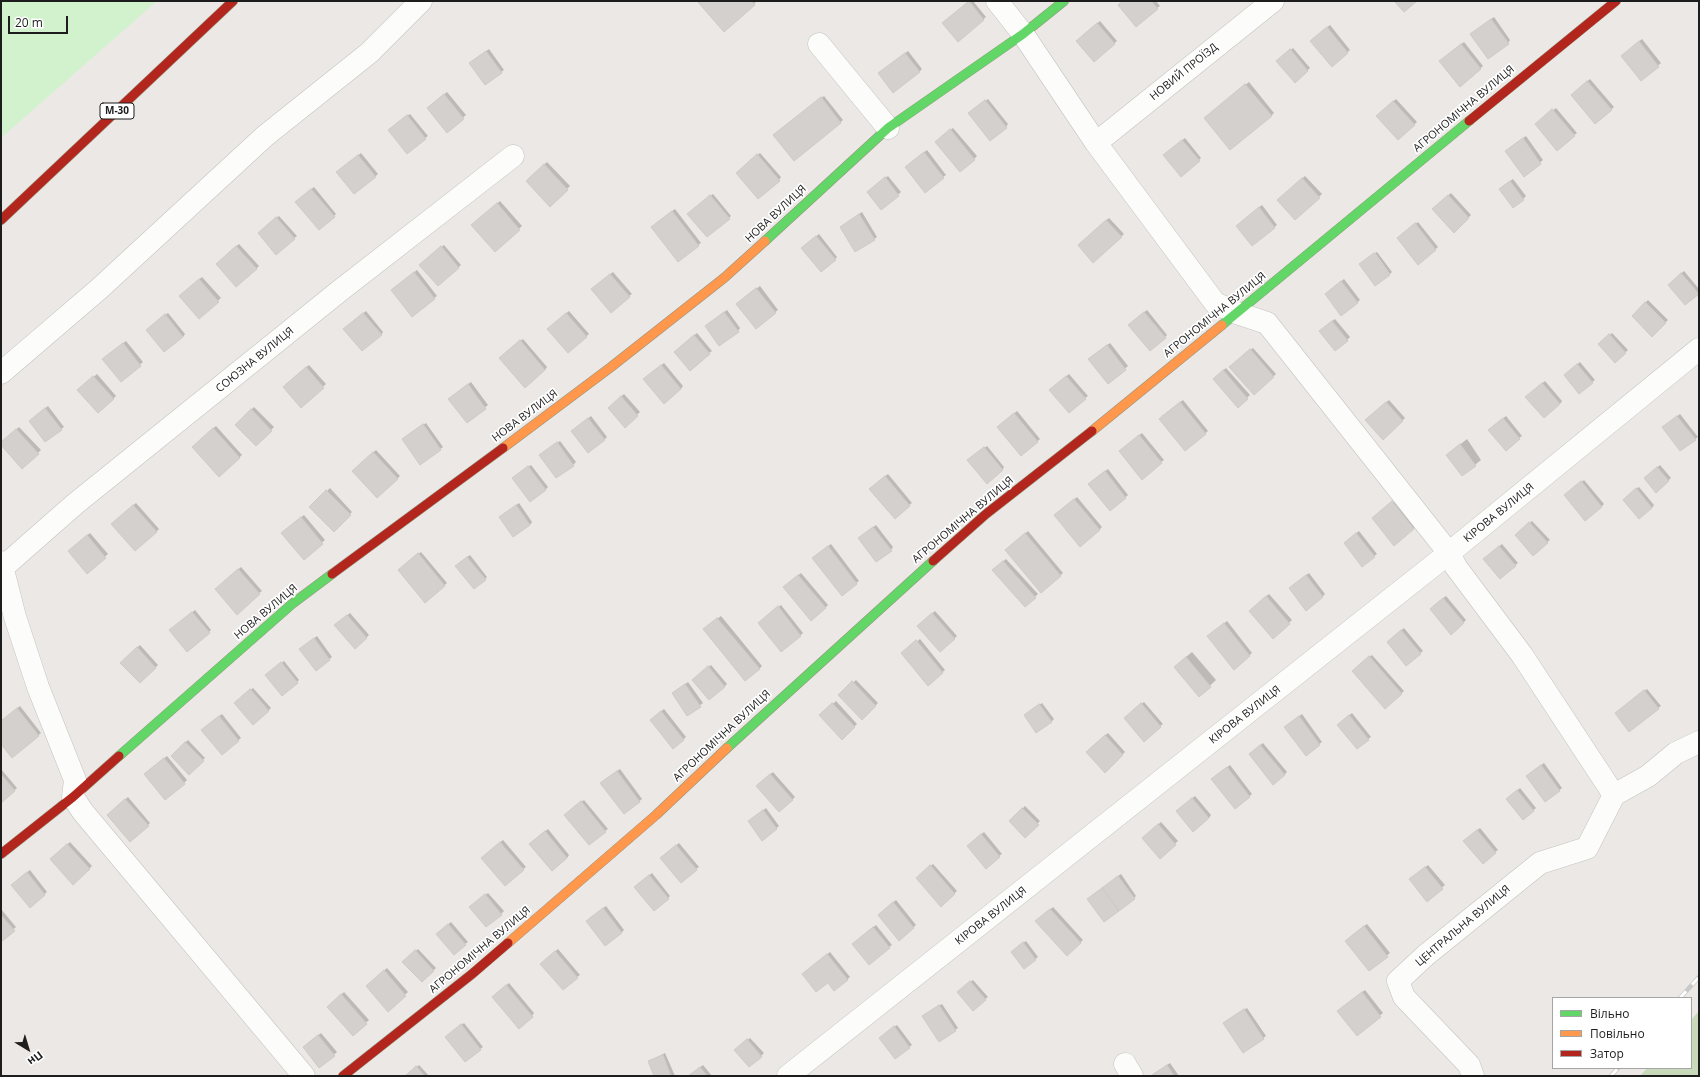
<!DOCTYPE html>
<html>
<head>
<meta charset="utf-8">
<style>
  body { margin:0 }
  #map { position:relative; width:1700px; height:1077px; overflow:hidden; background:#ebe8e5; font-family:"Open Sans",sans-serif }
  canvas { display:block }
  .frame { position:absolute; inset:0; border:2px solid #1d1d1d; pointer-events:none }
  .legend { position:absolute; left:1552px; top:997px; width:140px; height:72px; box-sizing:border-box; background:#fff; border:1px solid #a5a5a5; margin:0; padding:5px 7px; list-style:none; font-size:12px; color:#1d1d1d }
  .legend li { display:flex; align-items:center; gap:8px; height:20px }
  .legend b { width:20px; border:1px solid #a5a5a5 }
  .north { position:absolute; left:8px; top:1029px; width:40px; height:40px; -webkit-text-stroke:3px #fff; paint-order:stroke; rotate:142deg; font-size:11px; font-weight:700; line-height:16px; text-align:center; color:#1d1d1d }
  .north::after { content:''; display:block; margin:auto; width:14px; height:18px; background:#1d1d1d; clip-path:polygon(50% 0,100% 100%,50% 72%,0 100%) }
  .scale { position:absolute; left:8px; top:16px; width:60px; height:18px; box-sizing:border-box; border:2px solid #1d1d1d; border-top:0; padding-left:5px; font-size:12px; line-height:14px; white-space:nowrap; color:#1d1d1d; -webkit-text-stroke:3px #fff; paint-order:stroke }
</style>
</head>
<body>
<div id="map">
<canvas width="1700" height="1077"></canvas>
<div class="frame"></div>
<ul class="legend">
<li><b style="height:5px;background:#63d668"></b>Вільно</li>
<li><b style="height:5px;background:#ff974d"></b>Повільно</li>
<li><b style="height:5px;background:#b3261e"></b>Затор</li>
</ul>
<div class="north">Пн</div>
<div class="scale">20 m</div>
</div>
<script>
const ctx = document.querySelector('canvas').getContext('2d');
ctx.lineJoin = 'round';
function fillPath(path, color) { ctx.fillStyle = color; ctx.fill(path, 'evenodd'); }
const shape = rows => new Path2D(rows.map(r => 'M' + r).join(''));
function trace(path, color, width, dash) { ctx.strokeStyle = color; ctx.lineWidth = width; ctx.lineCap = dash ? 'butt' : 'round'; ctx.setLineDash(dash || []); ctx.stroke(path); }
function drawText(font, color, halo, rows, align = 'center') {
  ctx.font = font + ' "Open Sans",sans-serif'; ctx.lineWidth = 3.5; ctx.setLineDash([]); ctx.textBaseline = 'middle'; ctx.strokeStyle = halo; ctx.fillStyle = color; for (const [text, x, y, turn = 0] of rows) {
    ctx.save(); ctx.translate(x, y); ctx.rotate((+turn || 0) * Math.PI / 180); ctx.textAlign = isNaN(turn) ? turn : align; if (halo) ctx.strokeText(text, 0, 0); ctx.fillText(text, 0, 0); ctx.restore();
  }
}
fillPath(shape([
  [1699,1011,1699,1076,1640,1076,1647,1068,1691,1068,1691,1020]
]), '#c8dab9');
fillPath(shape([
  [1,1,157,1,1,138]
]), '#d2f2ce');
fillPath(shape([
  [698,1,756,1,756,2,754,4],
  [970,1,973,1,986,17,958,40,946,20],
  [1124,1,1156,1,1160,6,1157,8],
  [1494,17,1510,40,1508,43,1471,34],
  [1100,21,1117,41,1094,61,1080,38],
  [1330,25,1350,50,1332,65,1314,38],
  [1642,39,1661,63,1641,80,1625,53],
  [1464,42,1483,66,1460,86,1443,59],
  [1293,48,1310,68,1295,81,1278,61],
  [489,49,504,70,501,72,473,61],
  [908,51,922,69,919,72,882,71],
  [1590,79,1614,107,1595,123,1575,93],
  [1249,82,1274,113,1271,116,1207,116],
  [447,92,466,115,448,131,431,106],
  [824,96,843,120,794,159,777,133],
  [988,99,1008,124,1006,127,972,111],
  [1396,99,1417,122,1398,139,1378,116],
  [1556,108,1577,133,1574,135,1539,121],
  [410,114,428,136,425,138,392,128],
  [953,128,977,156,974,159,939,139],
  [1526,136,1543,160,1524,176,1508,149],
  [1185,138,1201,158,1199,160,1167,153],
  [927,150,946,175,943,177,906,167],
  [361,153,378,174,355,193,340,170],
  [760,153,781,177,779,180,737,173],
  [547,162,570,186,550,205,527,181],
  [888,176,901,192,881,209,871,189],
  [1305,176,1322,194,1295,219,1279,200],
  [1513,179,1526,196,1523,199,1503,186],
  [314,187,336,214,334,216,299,199],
  [1451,193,1471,215,1454,231,1434,209],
  [713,194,731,216,729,218,691,212],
  [500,201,522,226,495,251,473,225],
  [1262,205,1277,225,1252,245,1237,226],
  [675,209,701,243,698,245,655,224],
  [862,212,877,237,856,251,841,227],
  [279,216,297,236,294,238,262,231],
  [1109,218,1124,234,1093,261,1079,245],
  [1418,222,1438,247,1418,263,1401,236],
  [819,234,837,257,835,259,805,246],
  [239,244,259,266,256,269,220,261],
  [444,245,461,265,438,285,423,262],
  [1377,252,1392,272,1390,274,1375,253],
  [417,270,437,296,434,298,392,290],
  [1684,271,1699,289,1699,292,1686,304,1669,285],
  [613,272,632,294,629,296,595,287],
  [202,277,221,298,199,317,183,294],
  [1344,279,1360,300,1342,315,1329,291],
  [760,286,778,310,756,327,740,301],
  [1648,300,1668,320,1652,335,1633,316],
  [727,310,740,328,738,331,708,324],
  [1147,310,1167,335,1165,337,1132,322],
  [366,311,383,332,381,335,347,326],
  [569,311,589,334,568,352,551,327],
  [168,313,185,334,183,337,150,327],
  [1335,319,1350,337,1347,340,1323,328],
  [697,333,712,351,709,353,678,349],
  [1612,333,1628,350,1615,361,1600,344],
  [523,339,547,367,545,370,503,355],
  [126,341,143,362,121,381,106,357],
  [1110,343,1128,366,1108,383,1092,356],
  [1253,348,1276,374,1254,394,1233,365],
  [1580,362,1595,380,1592,382,1567,373],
  [664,363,683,386,681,389,647,377],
  [309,365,326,384,301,406,286,384],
  [1226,368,1250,395,1238,406,1217,376],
  [97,374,116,396,98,412,79,390],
  [1069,374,1088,396,1085,398,1053,388],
  [1545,381,1562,401,1560,404,1529,395],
  [471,382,488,405,467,422,452,396],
  [624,394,640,412,625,426,609,408],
  [1183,400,1208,431,1185,450,1162,416],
  [1389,400,1405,418,1383,439,1366,420],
  [48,406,64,427,61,429,30,421],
  [254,407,274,427,256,445,236,425],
  [1017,411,1040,439,1021,455,1001,425],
  [1680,414,1698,437,1695,439,1666,425],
  [591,416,607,437,604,440,575,429],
  [1506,416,1522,436,1519,438,1492,428],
  [426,423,443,447,440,449,405,437],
  [216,426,242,455,219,476,193,447],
  [19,427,41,450,23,467,1,444],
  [1142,433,1164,460,1161,462,1122,449],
  [1467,439,1481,460,1462,475,1447,455],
  [560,441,576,462,573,465,543,453],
  [987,446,1004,467,1002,470,971,458],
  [376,450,400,476,377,497,353,471],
  [531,465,548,487,545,490,516,476],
  [1660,465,1671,478,1656,491,1645,478],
  [1108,469,1128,495,1110,510,1092,481],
  [888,474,912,503,909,505,873,486],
  [1584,480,1604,504,1601,507,1568,493],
  [1639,487,1654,505,1652,508,1626,497],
  [330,488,352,512,334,530,311,507],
  [1077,497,1102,527,1099,530,1058,513],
  [1396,500,1416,526,1394,545,1375,516],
  [136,503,159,529,156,532,115,521],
  [519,503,532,522,530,525,503,515],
  [304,515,325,540,304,558,285,530],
  [1532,521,1550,540,1547,542,1516,535],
  [876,525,893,547,891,550,862,536],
  [1028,531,1063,573,1041,592,1009,548],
  [1359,531,1377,554,1374,556,1347,541],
  [90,533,108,554,87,572,72,549],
  [831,544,859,581,856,583,816,555],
  [1502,544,1518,563,1515,565,1487,557],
  [421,552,447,583,425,602,402,568],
  [470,555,487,577,485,579,459,563],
  [1006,559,1038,594,1025,606,996,568],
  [241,567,262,591,259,593,219,587],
  [801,573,828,605,825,608,787,585],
  [1309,573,1325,594,1322,597,1293,586],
  [1269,594,1292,620,1273,637,1250,611],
  [1446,596,1466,620,1463,623,1433,606],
  [781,605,803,633,782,651,762,620],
  [195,610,211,630,209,632,173,628],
  [935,611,957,636,940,651,921,624],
  [350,613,369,635,366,638,338,623],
  [721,616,762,666,759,669,707,627],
  [1227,621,1252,653,1234,668,1211,634],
  [1404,628,1423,651,1420,653,1390,640],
  [317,636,332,657,316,669,303,647],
  [920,639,945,670,928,684,905,651],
  [140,645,158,665,140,682,121,663],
  [1192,652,1216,680,1200,695,1181,661],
  [1372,655,1404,691,1385,707,1356,668],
  [284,661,299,680,297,682,269,673],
  [711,665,727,684,724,687,696,677],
  [856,680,878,703,862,719,840,695],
  [688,682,703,703,687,715,676,691],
  [253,688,271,708,268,711,238,701],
  [1647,689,1661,706,1658,708,1619,711],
  [836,701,857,724,842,738,821,715],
  [1144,702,1163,724,1160,726,1127,716],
  [1042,703,1054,719,1051,722,1028,713],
  [20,706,41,733,12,756,1,742,1,721],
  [664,709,686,737,673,748,654,717],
  [1352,713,1371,737,1368,739,1341,722],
  [222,714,241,738,222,754,205,727],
  [1302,714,1322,742,1306,754,1288,725],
  [1108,733,1125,752,1105,771,1087,752],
  [188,740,205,758,189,773,172,756],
  [1263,743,1287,772,1284,775,1252,752],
  [167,756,187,780,184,783,148,772],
  [1544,763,1562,788,1546,801,1530,773],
  [1230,765,1252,794,1235,808,1215,777],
  [1,769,17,788,1,801],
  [620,769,642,799,624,813,604,780],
  [773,772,795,797,779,811,757,786],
  [1520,788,1536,808,1523,819,1510,797],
  [1195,796,1211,815,1209,818,1180,809],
  [128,797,150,823,148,825,110,813],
  [584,800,608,829,605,831,568,812],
  [1025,806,1040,821,1025,836,1010,821],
  [766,808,779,826,762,839,752,819],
  [1161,822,1178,841,1160,857,1146,835],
  [1480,828,1498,850,1495,852,1467,838],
  [548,829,569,855,567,858,533,841],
  [984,832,1002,854,999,856,971,843],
  [503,840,526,867,523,869,485,855],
  [70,842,92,866,73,883,51,860],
  [679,843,699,867,696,869,664,856],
  [933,864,957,891,941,905,917,878],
  [1428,865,1445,885,1427,900,1413,877],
  [30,870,47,892,30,906,15,882],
  [652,873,670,896,668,898,638,884],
  [1121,874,1136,896,1134,898,1091,896],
  [488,893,504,911,501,914,473,905],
  [896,900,916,925,899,939,882,912],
  [606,906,624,930,621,933,590,918],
  [1053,907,1083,940,1067,954,1037,921],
  [1,909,16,927,1,940],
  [451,922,468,942,465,944,440,932],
  [1367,924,1390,953,1369,970,1349,938],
  [876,925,892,945,889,947,856,942],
  [1026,941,1038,957,1035,959,1015,949],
  [418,949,436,968,422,981,404,962],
  [558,949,580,975,577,977,544,961],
  [830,952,850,977,834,990,828,981,806,972],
  [387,968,408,992,388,1010,370,984],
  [973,980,988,997,985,999,961,989],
  [509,983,534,1013,532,1016,496,994],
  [1365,990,1383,1013,1357,1034,1341,1008],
  [344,992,369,1020,353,1034,328,1007],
  [942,1004,958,1028,955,1030,926,1014],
  [1247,1008,1266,1036,1263,1038,1227,1020],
  [464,1023,483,1047,480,1049,449,1034],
  [897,1025,912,1045,909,1047,880,1038],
  [321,1033,337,1052,320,1066,307,1044],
  [750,1038,764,1053,761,1056,738,1048],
  [665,1053,675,1076,655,1076,649,1061],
  [1170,1063,1179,1076,1152,1076,1153,1074],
  [419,1065,429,1076,406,1076],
  [703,1065,712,1076,689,1076]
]), '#0003');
const building = shape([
  [697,1,751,1,755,5,724,32,697,1],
  [969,1,984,20,958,42,942,23,969,1],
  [1123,1,1151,1,1158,9,1136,27,1118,5,1123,1],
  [1394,1,1417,1,1404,12,1394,1],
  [1491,19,1509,44,1488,59,1470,34,1491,19],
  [1097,23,1115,44,1094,62,1076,41,1097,23],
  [1327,27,1348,53,1332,67,1310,41,1327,27],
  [1639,41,1659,67,1641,81,1621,56,1639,41],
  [1461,44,1481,69,1460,87,1439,61,1461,44],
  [1290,49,1308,71,1295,83,1276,61,1290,49],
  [486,51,502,73,485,85,469,63,486,51],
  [905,53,920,72,893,93,878,73,905,53],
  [1587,81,1612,110,1595,124,1571,95,1587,81],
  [1245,84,1272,116,1230,150,1204,118,1245,84],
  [444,94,464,119,447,133,427,108,444,94],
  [821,97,841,123,794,161,773,135,821,97],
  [985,100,1007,128,990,141,968,113,985,100],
  [1393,101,1415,125,1398,140,1376,116,1393,101],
  [1552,109,1575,136,1557,151,1535,124,1552,109],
  [407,115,426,139,407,154,388,130,407,115],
  [950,129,975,160,960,172,935,142,950,129],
  [1523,138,1541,164,1524,177,1505,151,1523,138],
  [1182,140,1200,161,1181,177,1163,155,1182,140],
  [924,152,944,178,925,193,905,167,924,152],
  [757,154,780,181,758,199,736,173,757,154],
  [358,155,376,177,354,194,336,172,358,155],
  [544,164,568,190,550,207,526,181,544,164],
  [885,177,899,196,881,210,867,192,885,177],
  [1302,178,1320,198,1295,220,1277,200,1302,178],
  [1510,181,1524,200,1513,208,1499,189,1510,181],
  [311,189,335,217,319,230,295,202,311,189],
  [710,195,730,219,707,237,687,214,710,195],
  [1448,195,1469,218,1454,233,1432,209,1448,195],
  [497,203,520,230,495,252,471,225,497,203],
  [1259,207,1275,228,1252,246,1236,226,1259,207],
  [672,211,699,246,678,262,651,227,672,211],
  [859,214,875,240,855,252,840,227,859,214],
  [276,217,295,239,276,255,258,233,276,217],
  [1106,220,1122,237,1093,263,1078,245,1106,220],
  [1415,223,1436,250,1418,265,1397,238,1415,223],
  [816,236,836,260,821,272,801,248,816,236],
  [236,246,257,269,236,287,216,264,236,246],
  [441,246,459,268,438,286,419,265,441,246],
  [1374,253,1390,275,1375,286,1359,264,1374,253],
  [414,272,435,299,412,317,391,290,414,272],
  [1681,273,1699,294,1685,305,1668,285,1681,273],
  [610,274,630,297,611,313,591,289,610,274],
  [199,279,219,302,199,319,179,296,199,279],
  [1341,281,1358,303,1341,316,1325,294,1341,281],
  [756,288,776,313,756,329,736,304,756,288],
  [1645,302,1666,323,1652,337,1632,316,1645,302],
  [724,312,739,332,719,346,705,326,724,312],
  [1144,312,1166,338,1150,351,1128,325,1144,312],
  [363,313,382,335,362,351,343,329,363,313],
  [566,313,587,337,568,353,547,329,566,313],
  [165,314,183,337,164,352,146,330,165,314],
  [1332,321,1348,341,1335,351,1319,331,1332,321],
  [1609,334,1626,353,1615,363,1598,344,1609,334],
  [694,335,710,354,690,371,674,352,694,335],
  [520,340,545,370,525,388,499,358,520,340],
  [123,343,141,366,121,382,102,359,123,343],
  [1107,345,1126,370,1108,384,1088,359,1107,345],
  [1250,349,1274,377,1254,395,1229,367,1250,349],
  [1577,364,1593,383,1579,394,1564,375,1577,364],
  [661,365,681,389,664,404,643,379,661,365],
  [306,367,324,388,301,408,283,387,306,367],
  [1223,370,1248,399,1238,408,1213,379,1223,370],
  [93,376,114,399,98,413,77,390,93,376],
  [1066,376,1086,399,1069,413,1049,390,1066,376],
  [1542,383,1560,404,1544,418,1525,397,1542,383],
  [468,384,486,409,467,423,448,399,468,384],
  [621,396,638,416,625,428,608,408,621,396],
  [1180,402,1206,434,1185,451,1159,419,1180,402],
  [1386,402,1403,421,1383,440,1365,420,1386,402],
  [45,408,62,430,45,442,29,421,45,408],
  [251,409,272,431,256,446,235,425,251,409],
  [1014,413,1038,442,1021,456,997,427,1014,413],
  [1677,416,1696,440,1680,451,1662,427,1677,416],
  [588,418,605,440,588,453,571,431,588,418],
  [1503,418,1520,439,1506,451,1488,430,1503,418],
  [423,424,441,450,420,465,402,439,423,424],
  [213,428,240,458,219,477,192,447,213,428],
  [16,429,39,454,22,469,1,445,1,442,16,429],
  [1139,435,1162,463,1142,480,1119,451,1139,435],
  [557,442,574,466,556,478,539,455,557,442],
  [1460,444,1476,466,1462,476,1446,455,1460,444],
  [984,447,1003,470,987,484,967,460,984,447],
  [373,452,398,479,377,498,352,471,373,452],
  [528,466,546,490,530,502,512,478,528,466],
  [1657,467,1669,481,1656,493,1644,478,1657,467],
  [1105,471,1126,498,1110,511,1088,484,1105,471],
  [885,476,910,506,895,519,869,489,885,476],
  [1581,481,1602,507,1585,521,1564,495,1581,481],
  [1636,488,1652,508,1639,519,1623,500,1636,488],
  [326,490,351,515,334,532,309,507,326,490],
  [1074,499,1100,530,1080,547,1054,515,1074,499],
  [1392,501,1414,529,1394,546,1372,518,1392,501],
  [133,505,157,532,135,551,111,524,133,505],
  [516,505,530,525,513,537,499,517,516,505],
  [301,517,323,544,304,560,281,533,301,517],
  [1529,522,1548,543,1533,556,1515,535,1529,522],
  [873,527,892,551,876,562,858,538,873,527],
  [1025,533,1061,576,1041,593,1005,550,1025,533],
  [1356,533,1375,557,1362,567,1344,543,1356,533],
  [87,535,106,558,87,574,68,551,87,535],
  [828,546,857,584,842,596,812,558,828,546],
  [1499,546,1516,566,1500,579,1483,559,1499,546],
  [418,553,445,586,425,603,398,570,418,553],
  [467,557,486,580,474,589,455,566,467,557],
  [1003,561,1036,598,1025,607,992,570,1003,561],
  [238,569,260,594,237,615,215,589,238,569],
  [798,575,826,608,811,621,783,587,798,575],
  [1306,575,1323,597,1306,611,1289,588,1306,575],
  [1266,596,1290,624,1273,639,1249,611,1266,596],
  [1443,598,1464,623,1451,635,1430,609,1443,598],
  [778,606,801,636,781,652,758,623,778,606],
  [192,612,210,633,187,652,169,630,192,612],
  [932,613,955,639,940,652,917,626,932,613],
  [347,615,367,638,355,649,334,625,347,615],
  [717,618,760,669,745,681,703,629,717,618],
  [1224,623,1250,656,1234,670,1207,636,1224,623],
  [1401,630,1421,654,1406,666,1387,642,1401,630],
  [314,638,330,660,316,671,299,649,314,638],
  [916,640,943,673,928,686,901,653,916,640],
  [137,647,156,668,140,683,120,663,137,647],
  [1369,656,1402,694,1385,709,1352,671,1369,656],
  [1186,657,1211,687,1199,697,1174,667,1186,657],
  [281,662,298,683,282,696,265,675,281,662],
  [708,666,725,687,709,700,692,680,708,666],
  [852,681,876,706,862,720,838,695,852,681],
  [685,684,701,707,687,716,672,693,685,684],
  [250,689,269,711,253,725,234,703,250,689],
  [1644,690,1659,709,1629,732,1615,713,1644,690],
  [832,703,855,727,842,740,819,715,832,703],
  [1141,703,1161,727,1144,742,1124,718,1141,703],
  [1039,704,1052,722,1036,733,1024,715,1039,704],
  [17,708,39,736,12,758,1,744,1,721,17,708],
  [661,711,684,740,673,749,650,720,661,711],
  [1349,715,1369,740,1357,749,1337,725,1349,715],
  [219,716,239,741,222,755,201,730,219,716],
  [1299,716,1320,745,1306,756,1284,727,1299,716],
  [1105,735,1123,755,1105,773,1086,752,1105,735],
  [185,742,204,761,189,775,171,756,185,742],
  [1260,745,1285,775,1273,785,1249,754,1260,745],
  [164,758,185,784,165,800,144,774,164,758],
  [1541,765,1560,791,1545,802,1526,776,1541,765],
  [1227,767,1250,797,1235,809,1211,779,1227,767],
  [617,771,640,802,624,814,600,783,617,771],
  [1,774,15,791,1,803,1,774],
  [770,774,793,800,779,812,756,786,770,774],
  [1517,790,1534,811,1523,820,1506,799,1517,790],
  [1192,798,1209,818,1193,832,1176,811,1192,798],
  [125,799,149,826,130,842,107,815,125,799],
  [581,801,606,832,589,845,564,815,581,801],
  [1022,808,1039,825,1025,838,1009,821,1022,808],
  [763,810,777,829,762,841,748,821,763,810],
  [1158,824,1176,845,1160,859,1142,838,1158,824],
  [1477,830,1496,853,1483,864,1463,841,1477,830],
  [545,831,567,858,552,871,529,844,545,831],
  [981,834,1000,857,986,869,967,846,981,834],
  [500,842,524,870,505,886,481,858,500,842],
  [67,844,90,869,73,885,50,859,67,844],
  [676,845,697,870,681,883,660,858,676,845],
  [930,865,955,894,941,907,916,878,930,865],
  [1425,867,1443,889,1427,902,1409,879,1425,867],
  [27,872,45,895,30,908,11,885,27,872],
  [649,875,669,899,654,911,634,887,649,875],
  [1118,876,1135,899,1119,911,1102,888,1118,876],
  [1102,888,1119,911,1104,922,1087,899,1102,888],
  [485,894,502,915,486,927,469,907,485,894],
  [893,902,914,928,899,941,878,915,893,902],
  [603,908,622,933,605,946,586,921,603,908],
  [1050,909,1081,943,1067,956,1035,921,1050,909],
  [1,915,15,931,1,942,1,915],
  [448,924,466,945,454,955,436,934,448,924],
  [1364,926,1388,957,1369,971,1345,941,1364,926],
  [873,927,890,948,869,965,852,944,873,927],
  [1023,942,1036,960,1024,969,1011,952,1023,942],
  [415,950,434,971,422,982,402,962,415,950],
  [555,951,578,978,563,990,540,964,555,951],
  [827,954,848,980,834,991,828,983,816,992,802,974,827,954],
  [384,970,406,996,388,1012,366,986,384,970],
  [970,981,986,1000,973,1011,957,992,970,981],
  [506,985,533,1017,519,1029,492,997,506,985],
  [1362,992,1381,1017,1357,1036,1337,1011,1362,992],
  [341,994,367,1024,353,1036,327,1007,341,994],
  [939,1005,956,1031,939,1042,922,1016,939,1005],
  [1244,1009,1264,1039,1243,1053,1223,1023,1244,1009],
  [461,1024,481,1050,465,1062,445,1037,461,1024],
  [894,1026,910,1048,895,1059,879,1038,894,1026],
  [318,1035,335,1056,319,1068,303,1047,318,1035],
  [747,1039,762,1057,749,1067,734,1050,747,1039],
  [663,1055,671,1076,654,1076,648,1061,663,1055],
  [1167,1065,1174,1076,1151,1076,1167,1065],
  [416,1066,425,1076,405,1076,416,1066],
  [700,1067,707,1076,688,1076,700,1067]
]);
fillPath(building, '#d3d0ce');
trace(building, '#cecac6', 1);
const street = shape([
  [997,1,1023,34,1096,143,1215,303,1237,313,1267,323,1449,553,1456,567,1522,655,1614,795],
  [819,44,888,128],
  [1096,143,1273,1],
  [1,373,99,289,265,136,369,53,421,1],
  [1,562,15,617,38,687,75,780,73,797,83,812,304,1076],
  [1,569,75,504,342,289,513,156],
  [1614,795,1648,776,1676,753,1699,742],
  [1125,1064,1132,1076],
  [788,1076,1449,553,1699,349],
  [1473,1076,1469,1065,1404,997,1398,981,1426,955,1540,863,1587,848,1614,795]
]);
const fast = shape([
  [765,241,888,128,1023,34,1064,1],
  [1222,325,1469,121],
  [727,748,933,561],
  [119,756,292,604,332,574]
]);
const slow = shape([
  [1092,431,1222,325],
  [503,448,611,367,724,278,765,241],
  [508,943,656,815,727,748]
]);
const jam = shape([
  [1469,121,1616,1],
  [1,220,233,1],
  [933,561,986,514,1092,431],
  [332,574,503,448],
  [1,854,73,797,119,756],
  [343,1076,472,974,508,943]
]);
trace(street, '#c4c3c1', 23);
trace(fast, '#95947c', 10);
trace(slow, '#95947c', 10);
trace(jam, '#95947c', 10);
trace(street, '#fcfcfb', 22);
trace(fast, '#63d668', 9);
trace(slow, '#ff974d', 9);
trace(jam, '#b3261e', 9);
const rail = shape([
  [1680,998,1699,977],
  [1611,1076,1618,1068]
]);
trace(rail, '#cac9c9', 4.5);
trace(rail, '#fff', 3, [9]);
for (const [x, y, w] of [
  [117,111,34]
]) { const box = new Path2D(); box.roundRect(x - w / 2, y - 8, w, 16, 3); ctx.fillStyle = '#fff'; ctx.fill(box); trace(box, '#1d1d1d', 1); }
drawText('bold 10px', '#1d1d1d', null, [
  ["М-30",117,111]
]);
drawText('11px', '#1d1d1d', '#fff', [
  ["НОВИЙ ПРОЇЗД",1184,72,-39],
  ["АГРОНОМІЧНА ВУЛИЦЯ",1464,109,-40],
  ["НОВА ВУЛИЦЯ",776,214,-43],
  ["АГРОНОМІЧНА ВУЛИЦЯ",1215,315,-39],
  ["СОЮЗНА ВУЛИЦЯ",255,360,-39],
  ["НОВА ВУЛИЦЯ",525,416,-37],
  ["КІРОВА ВУЛИЦЯ",1499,513,-39],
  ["АГРОНОМІЧНА ВУЛИЦЯ",963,520,-40],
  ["НОВА ВУЛИЦЯ",266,612,-40],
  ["КІРОВА ВУЛИЦЯ",1245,715,-38],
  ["АГРОНОМІЧНА ВУЛИЦЯ",722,736,-43],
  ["КІРОВА ВУЛИЦЯ",991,916,-38],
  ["ЦЕНТРАЛЬНА ВУЛИЦЯ",1463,926,-40],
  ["АГРОНОМІЧНА ВУЛИЦЯ",480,950,-40]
]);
</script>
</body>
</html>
